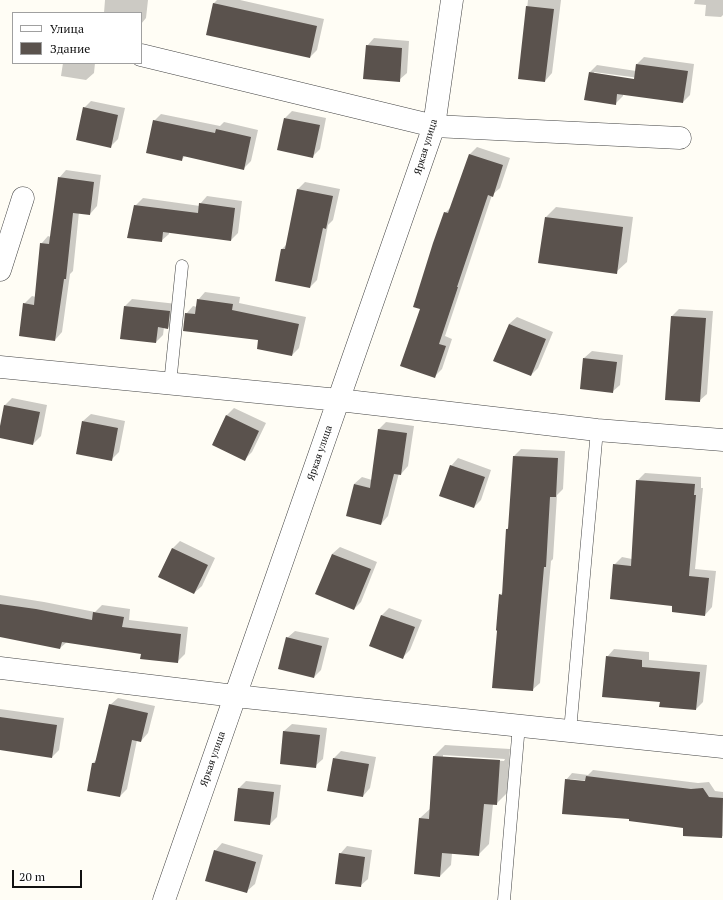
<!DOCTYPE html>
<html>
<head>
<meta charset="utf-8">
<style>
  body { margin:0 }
  #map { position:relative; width:723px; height:900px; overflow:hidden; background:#fffdf5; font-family:"PT Serif",serif }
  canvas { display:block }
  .legend { position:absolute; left:12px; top:12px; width:130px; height:52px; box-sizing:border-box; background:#fff; border:1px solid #a0a0a0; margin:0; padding:5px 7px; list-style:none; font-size:12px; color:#111 }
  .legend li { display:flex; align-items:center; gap:8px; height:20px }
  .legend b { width:20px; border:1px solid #a0a0a0 }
  .scale { position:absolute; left:12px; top:870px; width:70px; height:18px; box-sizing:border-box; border:2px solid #111; border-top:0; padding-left:5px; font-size:12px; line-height:14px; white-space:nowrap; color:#111; -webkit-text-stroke:3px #fff; paint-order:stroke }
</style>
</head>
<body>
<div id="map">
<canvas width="723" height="900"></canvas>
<ul class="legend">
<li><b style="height:5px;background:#fff"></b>Улица</li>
<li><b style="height:11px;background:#5a524d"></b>Здание</li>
</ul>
<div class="scale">20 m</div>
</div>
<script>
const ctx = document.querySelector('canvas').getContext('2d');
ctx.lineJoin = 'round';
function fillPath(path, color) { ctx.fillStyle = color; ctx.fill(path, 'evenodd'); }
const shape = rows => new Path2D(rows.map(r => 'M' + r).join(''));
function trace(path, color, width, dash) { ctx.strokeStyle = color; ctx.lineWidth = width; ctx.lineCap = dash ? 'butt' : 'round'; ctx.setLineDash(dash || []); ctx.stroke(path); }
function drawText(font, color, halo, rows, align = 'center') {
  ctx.font = font + ' "PT Serif",serif'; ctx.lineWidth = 4; ctx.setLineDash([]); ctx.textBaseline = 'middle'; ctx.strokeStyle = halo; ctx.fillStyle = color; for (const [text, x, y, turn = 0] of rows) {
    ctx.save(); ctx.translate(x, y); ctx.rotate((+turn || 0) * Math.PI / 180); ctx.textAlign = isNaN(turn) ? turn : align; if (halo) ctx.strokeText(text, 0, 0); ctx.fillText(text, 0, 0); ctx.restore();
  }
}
fillPath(shape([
  [105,0,148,0,146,18,141,24,141,13,104,13],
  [217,0,240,0,324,19,317,50,310,57,207,34,214,3],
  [528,0,561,0,552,73,545,81,519,78],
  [695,0,723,0,723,15,721,17,705,16,706,5,694,4],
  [374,38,409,41,407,73,399,80,367,46],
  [644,57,694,64,690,95,683,102,623,94,623,96,615,104,590,72,597,65,636,71,637,64],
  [594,72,639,78,638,80,594,74],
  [63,63,95,63,94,73,86,80,61,76],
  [91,101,125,108,118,139,111,146,84,108],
  [292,111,326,118,320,149,313,156,285,118],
  [161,114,220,126,224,122,258,130,251,161,244,168,185,156,181,160,154,121],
  [477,147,510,158,500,188,492,195,445,336,452,339,442,369,435,376,421,309,445,213,452,206,470,154],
  [66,170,101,175,97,206,90,214,79,212,73,271,70,274,62,332,55,340,24,304,32,296,36,297,41,244,48,236,51,237,59,178],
  [305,182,340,189,333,220,328,225,317,280,310,287,282,249,287,244,298,189],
  [207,196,242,201,238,233,231,240,169,232,169,234,161,241,135,206,143,198,200,206,200,204],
  [556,207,633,217,627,262,616,272,546,217],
  [205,292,240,297,239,303,306,317,299,348,292,355,260,340,186,314,193,306,197,307,198,300],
  [132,299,177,304,175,320,168,328,164,327,163,335,156,342,121,338,125,306],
  [679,309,713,311,707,394,699,401,672,316],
  [517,317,553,332,538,368,531,375,509,324],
  [592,351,623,355,620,385,612,392,584,358],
  [12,398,47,405,41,436,33,444,0,437,5,405],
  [234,408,266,423,252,452,244,460,213,444,227,415],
  [91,414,125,421,119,452,111,460,83,421],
  [386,422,414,426,408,466,401,474,399,473,388,516,381,524,354,484,362,477,372,480,379,429],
  [521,449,565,451,563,489,557,495,553,559,551,561,540,683,532,690,500,595,503,592,507,529,509,527,514,456],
  [458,458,491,470,481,500,474,507,451,466],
  [645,473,701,477,701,488,703,488,695,569,716,571,712,607,705,615,673,605,614,565,622,557,632,559,637,481],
  [180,541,215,558,202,586,194,593,160,576,173,548],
  [340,547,377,562,361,602,354,609,332,554],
  [0,595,44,602,95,612,102,605,130,609,129,620,188,627,185,654,177,662,142,653,67,642,60,648,0,636],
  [389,608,422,620,410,650,403,657,370,645,382,615],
  [295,631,329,638,321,670,314,677,287,638],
  [614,649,649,652,649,660,707,665,703,702,696,709,661,701,607,657],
  [118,698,155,706,148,733,141,741,137,740,127,789,120,796,93,763,97,759,110,705],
  [0,709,64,718,59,750,52,757,0,749],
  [292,724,327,728,323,759,315,766,281,763,284,731],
  [445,745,510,749,507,793,496,804,493,804,489,844,478,855,452,853,451,865,440,876,420,818,431,808,434,756],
  [443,755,505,759,504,761,443,757],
  [341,751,376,757,370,788,363,796,334,758],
  [593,770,698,783,709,782,715,791,723,792,723,836,721,837,684,827,630,818,566,780,572,773,588,775],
  [570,779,590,781,590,783,570,781],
  [246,781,281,785,277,817,270,824,239,788],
  [222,843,263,855,255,884,247,891,215,851],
  [347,846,372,850,368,879,360,886,340,854]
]), '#0003');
fillPath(shape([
  [213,3,317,26,310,58,206,35],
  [526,6,554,9,545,82,518,79],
  [366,45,402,48,400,82,363,79],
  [636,64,688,71,683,103,617,94,616,105,584,100,589,72,634,79],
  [83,107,118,115,111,148,76,140],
  [284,118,320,125,313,158,277,150],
  [153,120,215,133,216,129,251,137,244,170,183,156,182,161,146,153],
  [469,154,503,165,493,197,488,195,457,287,458,287,439,344,446,346,435,378,400,366,420,309,413,307,433,243,444,212,448,213],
  [58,177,94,182,90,215,73,213,66,279,64,279,55,341,19,336,23,303,34,305,40,243,49,244],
  [297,189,333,196,326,229,323,228,310,288,275,281,281,249,285,249],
  [199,203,235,208,231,241,163,232,162,242,127,238,134,205,198,213],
  [545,217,623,227,617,274,538,263],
  [197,299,233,304,232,310,299,324,292,356,257,349,258,340,183,331,185,313,195,314],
  [124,306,170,311,168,329,158,327,156,343,120,339],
  [671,316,706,318,700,402,665,400],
  [509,324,546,339,531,376,493,361],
  [583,358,617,362,613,393,580,389],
  [4,405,40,412,33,445,0,438,0,426],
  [226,415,259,431,245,461,212,445],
  [82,421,118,428,112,461,76,454],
  [378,429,407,433,401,475,394,474,381,525,346,516,354,484,370,488],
  [513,456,558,458,556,497,550,497,546,567,544,567,533,691,492,688,497,631,496,630,499,594,502,595,506,529,508,529],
  [450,465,485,477,474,508,439,496],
  [636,480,695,484,694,495,696,495,689,576,709,578,705,616,672,612,672,606,610,599,613,564,631,566],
  [172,548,208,565,194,594,158,577],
  [332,554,371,569,354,610,315,594],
  [0,604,36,609,92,620,93,612,124,617,122,627,181,634,178,663,140,659,141,654,62,642,60,649,0,637],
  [381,615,415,627,403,659,369,646],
  [286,637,322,646,314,678,278,669],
  [606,656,642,660,642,667,700,672,696,710,659,707,660,702,602,697],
  [109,704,148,713,141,742,132,740,120,797,87,791,92,763,95,763],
  [0,717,57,725,52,758,0,750],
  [283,731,320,735,316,768,280,764],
  [433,756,500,760,497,805,484,804,479,856,442,853,440,877,414,874,419,818,429,819],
  [333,758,369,764,363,797,327,791],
  [586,776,691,789,703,788,709,797,723,798,722,838,683,836,683,828,629,821,629,819,562,814,565,779,585,781],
  [238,788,274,792,270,825,234,821],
  [214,850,256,862,247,893,205,881],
  [339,853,365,857,361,887,335,884]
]), '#5a524d');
const lane = shape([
  [170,384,182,266],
  [570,731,597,430],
  [504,900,519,725]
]);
const street = shape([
  [141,55,434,126,680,138],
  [0,270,23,198],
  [0,367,339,400,597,430,723,440],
  [0,668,235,696,723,747],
  [164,900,434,126,452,0]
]);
trace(lane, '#444', 13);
trace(street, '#444', 23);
trace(lane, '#fff', 12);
trace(street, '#fff', 22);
drawText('10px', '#111', '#fff', [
  ["Яркая улица",426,147,-73],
  ["Яркая улица",320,453,-71],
  ["Яркая улица",213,759,-71]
]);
</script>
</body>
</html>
